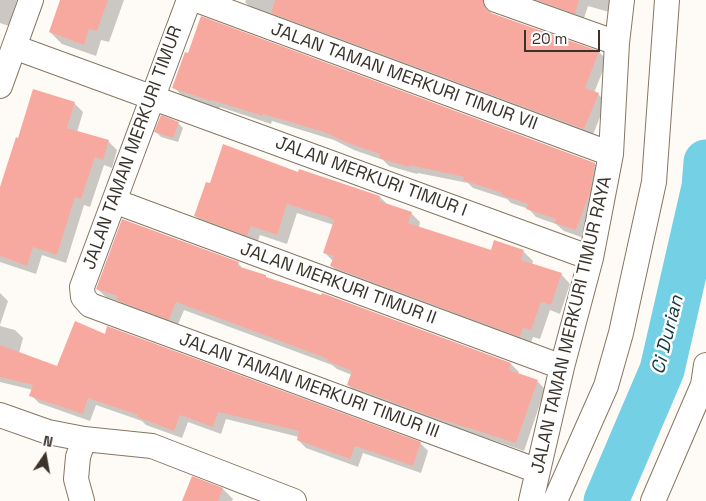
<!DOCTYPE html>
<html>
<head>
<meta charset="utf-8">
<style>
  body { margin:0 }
  #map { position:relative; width:706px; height:501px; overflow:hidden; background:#fefbf6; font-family:"Space Grotesk",sans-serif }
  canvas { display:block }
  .north { position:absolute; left:20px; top:431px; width:50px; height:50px; -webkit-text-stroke:4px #fff; paint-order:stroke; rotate:12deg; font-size:14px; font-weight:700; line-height:20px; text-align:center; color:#3a332b }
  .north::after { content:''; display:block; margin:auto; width:18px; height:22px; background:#3a332b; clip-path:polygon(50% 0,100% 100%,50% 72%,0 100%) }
  .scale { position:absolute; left:524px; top:30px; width:76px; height:22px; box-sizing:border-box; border:2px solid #3a332b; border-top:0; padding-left:6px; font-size:15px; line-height:18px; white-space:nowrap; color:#3a332b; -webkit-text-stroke:4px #fff; paint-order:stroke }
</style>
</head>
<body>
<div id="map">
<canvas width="706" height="501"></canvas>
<div class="north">N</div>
<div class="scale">20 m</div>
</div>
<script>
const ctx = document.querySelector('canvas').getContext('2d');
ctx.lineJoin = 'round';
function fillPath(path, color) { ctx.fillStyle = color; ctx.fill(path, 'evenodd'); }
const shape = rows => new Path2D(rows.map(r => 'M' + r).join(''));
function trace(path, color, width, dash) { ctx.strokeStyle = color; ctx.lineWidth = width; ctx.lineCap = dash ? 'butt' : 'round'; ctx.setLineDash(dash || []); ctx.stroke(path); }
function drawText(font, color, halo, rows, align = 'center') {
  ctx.font = font + ' "Space Grotesk",sans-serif'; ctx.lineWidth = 5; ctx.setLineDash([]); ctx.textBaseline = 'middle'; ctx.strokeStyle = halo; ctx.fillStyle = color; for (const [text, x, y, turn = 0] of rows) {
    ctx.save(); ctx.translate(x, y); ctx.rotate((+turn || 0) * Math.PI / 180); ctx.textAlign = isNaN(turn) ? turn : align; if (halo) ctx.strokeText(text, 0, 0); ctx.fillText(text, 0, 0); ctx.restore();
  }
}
fillPath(shape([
  [0,0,17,0,9,26,0,23],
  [61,0,124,0,109,42,101,40,96,56,62,44,50,32],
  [246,0,493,0,490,4,491,14,599,52,607,60,594,93,598,94,606,102,592,137,253,10,245,2],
  [525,0,613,0,609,12,588,6,583,21],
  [174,87,595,164,603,172,584,238,564,231,556,224,536,217,529,209,511,203,507,199,473,188,468,183,418,173,417,174,389,166,383,160,354,150,334,140,272,121,271,124,220,107,219,109,182,96],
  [74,103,83,112,77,132,108,141,117,150,112,168,104,165,90,207,84,205,66,263,42,255,36,274,0,262,0,191],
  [178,123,183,128,178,142,161,137,156,132],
  [299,173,380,197,388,205,411,213,420,222,419,227,491,252,495,242,524,252,533,261,532,265,561,274,570,284,560,314,550,310,540,339,533,337,530,345,341,276,332,266,333,261,324,252,334,225,297,213,287,244,260,235,257,244,205,225,196,216],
  [238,263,244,270,267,279,511,364,519,372,518,374,537,381,545,389,524,451,356,393,348,385,352,375,337,369,332,365,184,310,177,327,126,308,120,302,106,297,97,289],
  [0,293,8,301,0,325],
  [0,326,15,330,23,338,19,353,58,367,106,335,420,443,428,451,421,473,363,453,358,467,306,448,298,440,299,437,226,419,221,434,188,422,182,438,146,425,142,421,96,405,90,421,39,403,31,395,33,390,0,382],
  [193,478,223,489,233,499,232,501,184,501]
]), '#0003');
trace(shape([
  [606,501,662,370,704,187,706,162]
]), '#73d0e5', 45);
fillPath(shape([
  [60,0,108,0,97,31,89,29,84,45,49,32],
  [275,0,483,0,485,9,491,13,599,51,585,88,599,93,584,129,271,13],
  [537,0,579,0,575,14],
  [201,16,595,163,590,192,576,230,554,223,556,219,526,209,528,204,501,195,502,193,463,180,464,177,409,165,409,167,379,158,380,154,345,142,324,132,263,114,263,116,211,100,210,101,172,88,185,52,188,53],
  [33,89,75,102,67,128,109,140,103,160,95,157,81,199,75,197,57,255,33,247,27,266,0,256,0,187,16,137,18,138],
  [161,115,179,122,173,138,154,132],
  [223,144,298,172,299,169,380,196,379,201,412,212,408,223,491,250,494,240,524,250,521,260,562,273,551,305,541,302,531,330,523,328,520,337,330,266,334,256,323,253,334,220,328,217,287,204,277,235,251,226,247,236,194,216,206,182,210,183],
  [122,219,239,262,237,266,266,275,266,277,321,295,322,293,511,363,509,370,538,380,516,443,430,416,347,385,352,371,327,361,328,359,176,302,169,320,116,300,118,296,96,289],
  [75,321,105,334,107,326,421,442,413,466,355,446,350,459,297,440,299,431,218,412,213,427,180,415,174,431,137,417,138,415,88,398,83,414,29,396,33,385,0,377,0,345,57,366],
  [192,476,223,488,218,501,182,501]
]), '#f7a99f');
const street = shape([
  [189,0,82,287,83,297,90,305,538,471],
  [197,0,611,154],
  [496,0,617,43],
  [14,47,591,258],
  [0,86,31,0],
  [114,201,562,367],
  [0,415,48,432,84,439,152,446,294,501],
  [82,501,76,479,78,457,84,439],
  [531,501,562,367,591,258,611,154,617,43,622,0],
  [555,501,606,386,621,333,654,182,667,0],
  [653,501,703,385,706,365]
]);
trace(street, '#867663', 26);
trace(street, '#fff', 24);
drawText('18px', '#3a332b', '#fff', [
  ["JALAN TAMAN MERKURI TIMUR VII",404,77,20],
  ["JALAN TAMAN MERKURI TIMUR",133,148,-70],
  ["JALAN MERKURI TIMUR I",371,177,20],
  ["JALAN MERKURI TIMUR II",338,284,20],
  ["JALAN TAMAN MERKURI TIMUR RAYA",572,325,-77],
  ["JALAN TAMAN MERKURI TIMUR III",309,386,20]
]);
drawText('italic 19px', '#103c45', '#fff', [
  ["Ci Durian",668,335,-76]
]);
</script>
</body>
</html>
